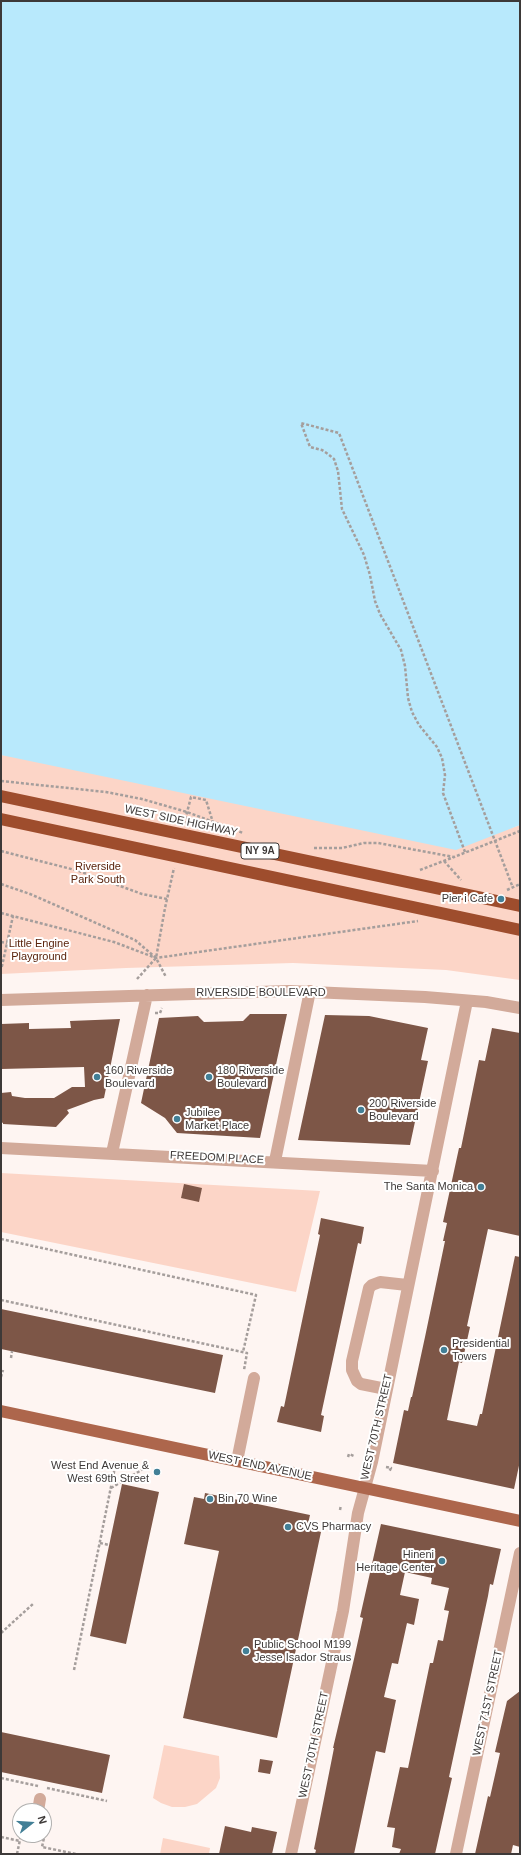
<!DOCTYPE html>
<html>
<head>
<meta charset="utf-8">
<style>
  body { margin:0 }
  #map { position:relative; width:521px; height:1855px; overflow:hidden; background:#fef5f2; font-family:Arial,sans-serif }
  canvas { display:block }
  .frame { position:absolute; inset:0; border:2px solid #3d3938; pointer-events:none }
  .north { position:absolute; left:12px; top:1803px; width:40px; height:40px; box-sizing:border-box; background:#fff; border:1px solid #b1b0af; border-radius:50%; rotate:73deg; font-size:11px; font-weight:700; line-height:16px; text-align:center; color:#3d3938 }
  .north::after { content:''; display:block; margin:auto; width:14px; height:18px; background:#427f96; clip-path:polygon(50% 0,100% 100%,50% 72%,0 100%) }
</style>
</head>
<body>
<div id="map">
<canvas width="521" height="1855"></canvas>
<div class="frame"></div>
<div class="north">N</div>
</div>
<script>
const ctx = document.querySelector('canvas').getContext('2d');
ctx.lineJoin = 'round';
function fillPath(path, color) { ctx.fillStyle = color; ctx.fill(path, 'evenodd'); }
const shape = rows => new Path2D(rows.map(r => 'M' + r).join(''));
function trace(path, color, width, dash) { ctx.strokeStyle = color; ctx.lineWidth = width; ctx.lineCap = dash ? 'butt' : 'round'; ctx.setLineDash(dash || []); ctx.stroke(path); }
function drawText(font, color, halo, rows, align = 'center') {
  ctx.font = font + ' Arial,sans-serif'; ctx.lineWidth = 4; ctx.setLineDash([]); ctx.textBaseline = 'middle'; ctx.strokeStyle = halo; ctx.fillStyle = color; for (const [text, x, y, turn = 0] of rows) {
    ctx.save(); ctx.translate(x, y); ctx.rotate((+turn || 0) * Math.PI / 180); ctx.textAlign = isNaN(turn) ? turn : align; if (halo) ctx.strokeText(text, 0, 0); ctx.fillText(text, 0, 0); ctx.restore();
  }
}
fillPath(shape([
  [1,755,439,791,494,834,520,825,520,980,446,970,293,963,126,968,1,974],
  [1,1173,320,1191,296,1292,1,1232],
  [164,1745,219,1756,220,1778,216,1788,197,1804,185,1807,172,1807,161,1803,153,1798],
  [163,1838,210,1848,209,1854,160,1854]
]), '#fcd5c7');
fillPath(shape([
  [1,1,520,1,520,825,456,850,1,755]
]), '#b8e9fc');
fillPath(shape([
  [250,1014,287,1014,260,1138,177,1133,165,1118,141,1103,159,1018,198,1016,204,1022,243,1021],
  [325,1015,369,1016,428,1028,421,1060,428,1061,410,1145,298,1140],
  [120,1019,104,1098,94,1100,67,1110,69,1113,56,1127,3,1124,3,1123,1,1122,1,1093,11,1092,12,1096,25,1098,54,1098,72,1087,85,1087,84,1067,1,1069,1,1024,29,1023,29,1029,71,1028,70,1021],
  [492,1028,520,1033,520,1236,488,1229,467,1326,470,1327,462,1363,459,1362,447,1420,477,1426,480,1414,482,1414,515,1256,520,1257,520,1461,514,1489,393,1463,404,1410,408,1411,411,1397,412,1397,425,1337,445,1241,443,1241,447,1223,443,1222,459,1148,461,1148,479,1060,485,1061],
  [184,1184,202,1188,199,1202,181,1198],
  [321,1218,364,1227,361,1244,358,1243,321,1415,324,1416,321,1432,277,1422,281,1406,284,1407,320,1235,318,1234],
  [1,1309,223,1355,215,1393,1,1349],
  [122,1484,159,1492,126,1644,90,1636],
  [205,1493,310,1515,308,1524,314,1525,313,1530,321,1532,277,1738,183,1718,219,1551,184,1544,194,1497,204,1499],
  [381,1524,501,1549,493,1585,490,1584,488,1596,449,1777,452,1778,435,1854,399,1854,401,1849,392,1847,395,1828,387,1827,400,1767,408,1768,430,1663,433,1663,438,1640,443,1641,449,1611,444,1610,449,1588,431,1584,432,1578,405,1572,400,1595,419,1599,414,1625,407,1623,398,1664,392,1663,384,1697,396,1700,385,1753,376,1751,354,1854,315,1854,316,1850,314,1849,334,1748,333,1748,354,1659,363,1618,360,1617],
  [520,1691,520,1847,513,1845,511,1854,475,1854,488,1796,490,1797,500,1753,495,1752,507,1701],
  [1,1732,110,1755,102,1793,1,1772],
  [260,1759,273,1761,270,1774,258,1772],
  [225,1826,251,1832,252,1827,277,1832,272,1854,219,1854]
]), '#7d5647');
trace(shape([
  [1,781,106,792,142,799,187,812,243,833],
  [184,824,191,797,206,800,215,829],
  [314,848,342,848,364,843,378,843,454,857,520,831],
  [1,851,79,871,142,894,167,899],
  [465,852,443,793,445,775,442,758,437,747,419,725,412,712,408,698,405,666,401,650,380,614,375,601,370,575,364,555,342,509,338,471,334,459,328,454,322,450,310,447,301,423,339,433,513,888],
  [444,861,461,880],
  [420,870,454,857],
  [1,884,30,894,135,940,156,958,166,977],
  [507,890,520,884],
  [1,913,114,942,156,958,418,921],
  [1,942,7,943],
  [1,966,2,966,13,916],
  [137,979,156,958,165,908,174,868],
  [155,1013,160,1013,162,1008],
  [1,1239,256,1295,243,1352],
  [1,1300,247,1353,244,1370],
  [11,1358,12,1351],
  [1,1377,3,1370],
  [348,1457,349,1454,354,1456],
  [386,1467,391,1468,389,1472],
  [111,1488,145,1468],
  [340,1510,341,1505],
  [100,1543,109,1545],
  [1,1633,34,1603],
  [74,1670,116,1462],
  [1,1778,38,1786],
  [47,1788,107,1801],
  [48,1819,42,1847,76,1854],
  [1,1837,20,1841],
  [17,1854,21,1835]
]), '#a59e9c', 2.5, [3, 2]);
trace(shape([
  [1,1000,289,991,425,997,486,1002,520,1008],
  [1,1148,433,1171],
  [112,1153,147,995],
  [275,1161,310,991],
  [386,1389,361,1384,357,1381,352,1370,352,1361,369,1288,372,1285,380,1282,407,1285],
  [237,1461,254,1378],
  [38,1811,40,1799],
  [291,1854,343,1611,358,1513,372,1462,467,1001],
  [456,1854,520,1553]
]), '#d2aa9a', 12);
trace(shape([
  [1,1411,520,1521]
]), '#ad664c', 12);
trace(shape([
  [1,796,520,906],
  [1,819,520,930]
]), '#9e4d2d', 12);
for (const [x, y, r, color] of [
  [501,899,4,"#427f96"],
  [97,1077,4,"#427f96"],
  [209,1077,4,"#427f96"],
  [361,1110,4,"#427f96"],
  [177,1119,4,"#427f96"],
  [481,1187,4,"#427f96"],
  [444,1350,4,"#427f96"],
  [157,1472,4,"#427f96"],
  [210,1499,4,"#427f96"],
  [288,1527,4,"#427f96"],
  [442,1561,4,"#427f96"],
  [246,1651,4,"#427f96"]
]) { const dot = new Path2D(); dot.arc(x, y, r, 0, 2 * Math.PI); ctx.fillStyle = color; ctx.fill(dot); trace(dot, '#fff', 1.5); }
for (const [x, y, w] of [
  [260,851,38]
]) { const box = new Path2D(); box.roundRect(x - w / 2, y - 8, w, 16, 3); ctx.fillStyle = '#fff'; ctx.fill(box); trace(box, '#3d3938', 1); }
drawText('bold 10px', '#3d3938', null, [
  ["NY 9A",260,851]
]);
drawText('11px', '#3d3938', '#fff', [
  ["WEST SIDE HIGHWAY",181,821,12],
  ["RIVERSIDE BOULEVARD",261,993],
  ["FREEDOM PLACE",217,1158,3],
  ["WEST 70TH STREET",377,1427,-77],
  ["WEST END AVENUE",260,1466,12],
  ["WEST 71ST STREET",488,1703,-78],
  ["WEST 70TH STREET",314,1745,-78]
]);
drawText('11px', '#5a240d', '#fff', [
  ["Riverside",98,867],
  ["Park South",98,880],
  ["Little Engine",39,944],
  ["Playground",39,957]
]);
drawText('11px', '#3d3938', '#fff', [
  ["Pier i Cafe",493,899,"right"],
  ["160 Riverside",105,1071],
  ["Boulevard",105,1084],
  ["180 Riverside",217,1071],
  ["Boulevard",217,1084],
  ["200 Riverside",369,1104],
  ["Boulevard",369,1117],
  ["Jubilee",185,1113],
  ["Market Place",185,1126],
  ["The Santa Monica",473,1187,"right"],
  ["Presidential",452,1344],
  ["Towers",452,1357],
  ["West End Avenue &",149,1466,"right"],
  ["West 69th Street",149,1479,"right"],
  ["Bin 70 Wine",218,1499],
  ["CVS Pharmacy",296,1527],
  ["Hineni",434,1555,"right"],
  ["Heritage Center",434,1568,"right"],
  ["Public School M199",254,1645],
  ["Jesse Isador Straus",254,1658]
], 'left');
</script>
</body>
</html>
